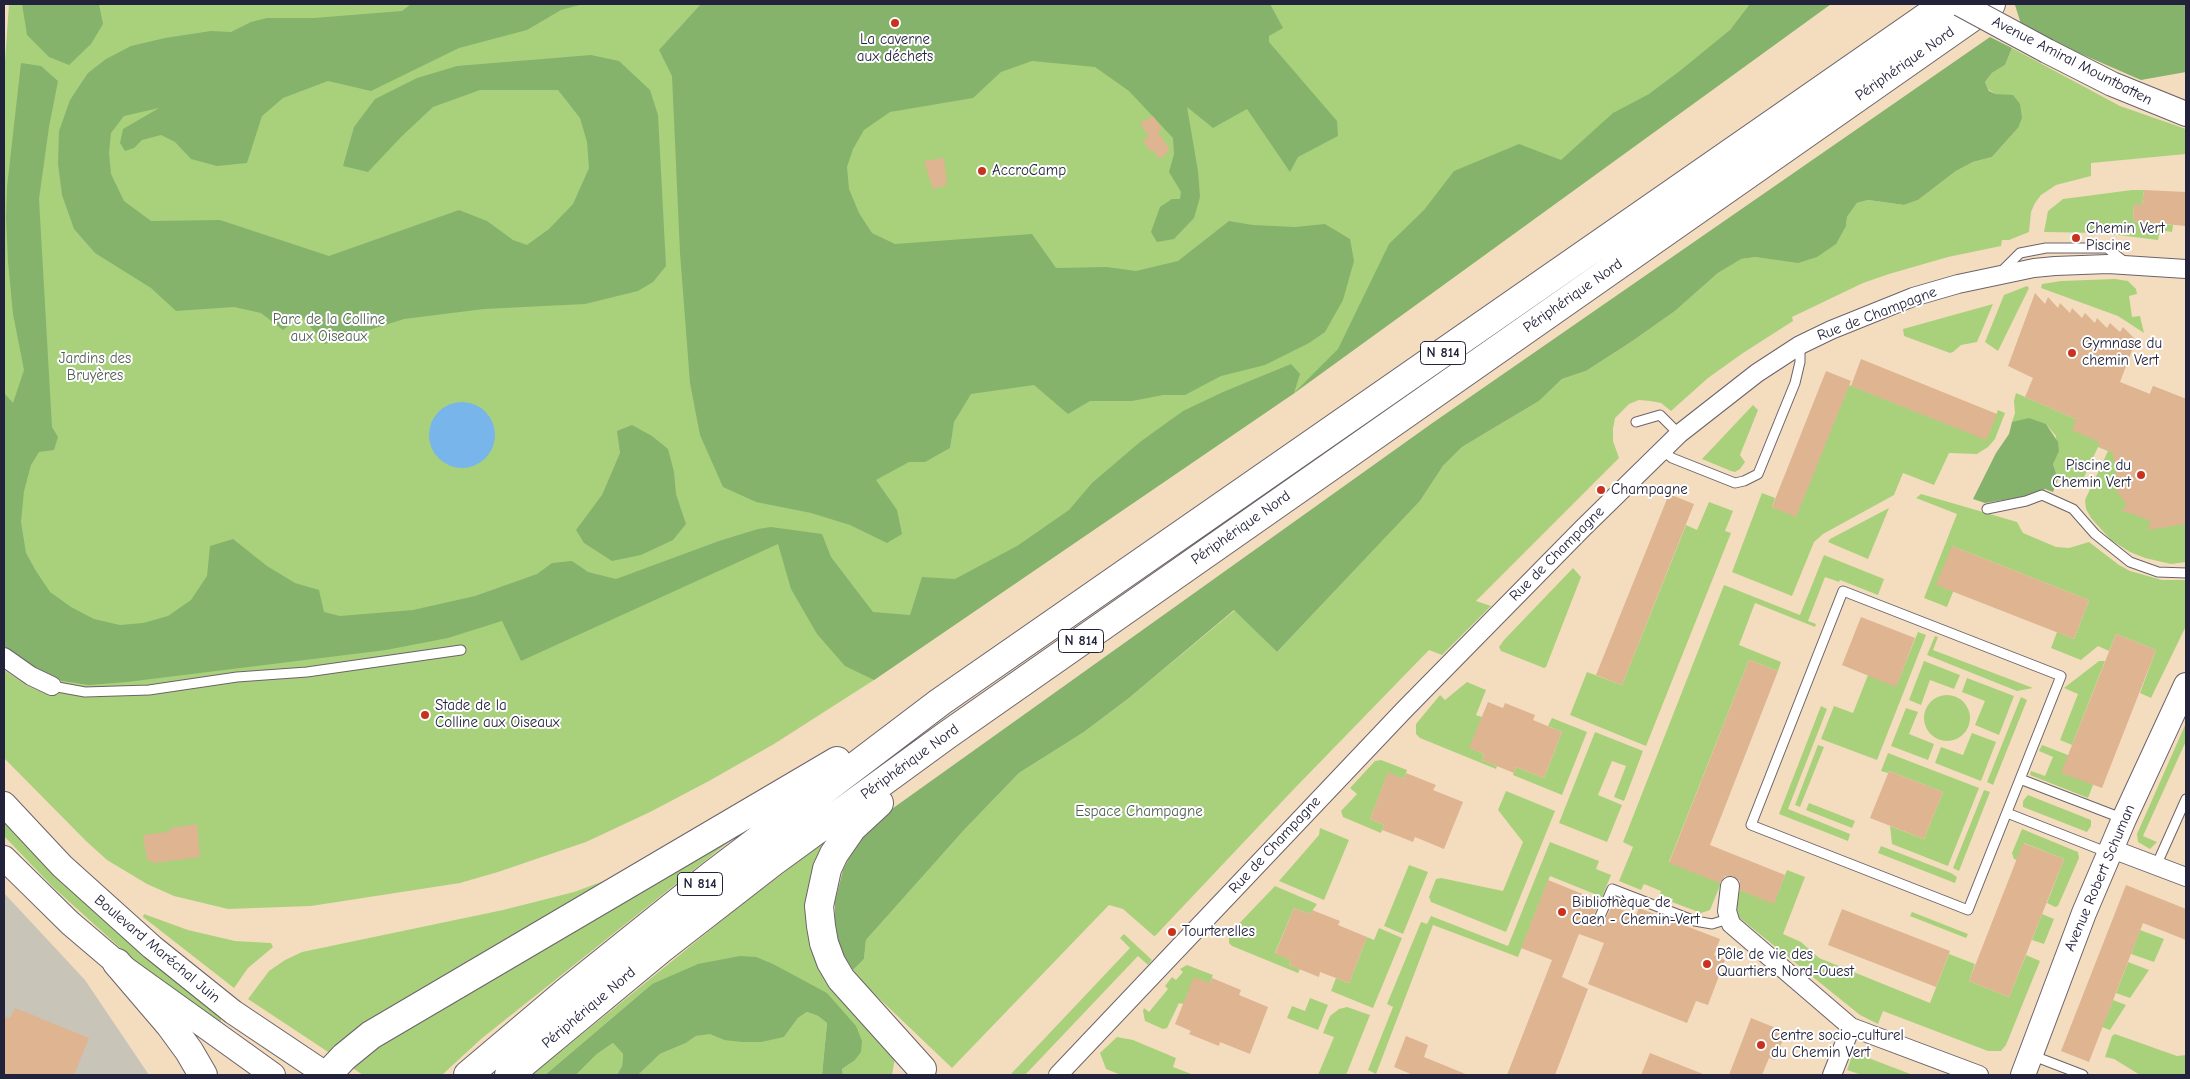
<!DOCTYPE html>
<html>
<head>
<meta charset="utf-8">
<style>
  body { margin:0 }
  #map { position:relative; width:2190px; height:1079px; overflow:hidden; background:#f4ddbf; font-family:"Comic Neue",sans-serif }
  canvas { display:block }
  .frame { position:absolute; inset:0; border:5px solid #22223b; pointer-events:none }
</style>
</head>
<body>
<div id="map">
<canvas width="2190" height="1079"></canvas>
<div class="frame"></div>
</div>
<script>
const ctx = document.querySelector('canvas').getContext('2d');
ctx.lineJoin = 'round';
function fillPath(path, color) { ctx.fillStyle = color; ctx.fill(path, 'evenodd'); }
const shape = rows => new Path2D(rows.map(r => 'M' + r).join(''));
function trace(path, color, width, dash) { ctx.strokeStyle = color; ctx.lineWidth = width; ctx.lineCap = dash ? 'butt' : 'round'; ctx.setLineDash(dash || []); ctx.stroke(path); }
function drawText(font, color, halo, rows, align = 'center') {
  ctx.font = font + ' "Comic Neue",sans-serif'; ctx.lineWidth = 4; ctx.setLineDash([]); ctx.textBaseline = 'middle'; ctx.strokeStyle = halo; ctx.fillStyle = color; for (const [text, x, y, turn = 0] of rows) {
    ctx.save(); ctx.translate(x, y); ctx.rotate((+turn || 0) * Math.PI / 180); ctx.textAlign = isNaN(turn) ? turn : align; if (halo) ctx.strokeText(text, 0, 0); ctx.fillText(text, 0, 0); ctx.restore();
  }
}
fillPath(shape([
  [4,893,85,980,149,1075,4,1075]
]), '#c8c4b8');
fillPath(shape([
  [9,4,1831,4,1293,394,874,680,774,744,709,781,650,812,586,842,498,872,460,883,311,906,228,909,174,896,147,884,107,860,86,841,4,758,4,670,26,685,46,694,56,680,4,646,4,76],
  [2012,48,2120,106,2186,129,2186,154,2091,163,2091,176,2056,185,2041,195,2035,203,2031,212,2029,232,2009,240,2002,240,2001,246,1948,257,1889,274,1863,283,1792,317,1793,321,1743,353,1708,378,1671,411,1661,403,1650,401,1639,400,1629,404,1615,418,1613,429,1613,441,1619,458,1476,601,1491,606,1442,655,1429,650,1293,790,1156,935,1154,936,1123,909,1109,905,952,1068,865,985,853,970,864,959,866,940,964,830,1019,773,1084,732,1129,698,1235,610,1277,652,1420,501,1443,466,1462,447,1539,401,1562,379,1586,371,1631,342,1675,311,1718,273,1740,259,1756,257,1846,226,1847,217,1857,203,1868,200,1904,205,1918,200,1956,171,1973,162,1992,157,2018,128,2013,96,1996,94,1989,90,1985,82,1992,73,2005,65],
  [2132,190,2144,190,2142,205,2134,205,2133,221,2173,225,2172,232,2160,230,2158,240,2102,233,2044,232,2048,211,2063,199],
  [2115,279,2128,281,2136,289,2137,294,2129,296,2132,317,2140,316,2144,333,2118,316,2041,288,2042,284,2061,281],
  [2027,286,2029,288,1998,351,1985,342,2004,295],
  [1993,304,1977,342,1961,345,1953,352,1950,353,1904,336,1903,329],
  [1849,385,1986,439,1998,410,2005,413,1995,439,1988,447,1977,454,1949,453,1934,485,1903,473,1894,495,1823,534,1814,542,1792,596,1732,572,1762,493,1775,498,1772,507,1796,516],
  [2153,386,2186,399,2186,562,2171,564,2145,558,2130,552,2111,540,2091,518,2086,509,2085,500,2108,451,2098,447,2079,488,2058,479,2053,464,2056,436,2046,424,2012,422,2015,413,2014,401,2016,393,2076,419,2150,394],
  [1753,405,1758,410,1740,455,1745,462,1740,469,1735,472,1731,471,1702,459],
  [1921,494,2017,522,2023,533,2056,547,2069,548,2089,542,2119,565,2130,571,2162,580,2186,580,2186,626,2151,698,2140,693,2156,650,2116,634,2109,651,2098,646,2081,660,2051,648,2057,632,2074,639,2089,600,1952,546,1953,592,1947,607,1924,598,1957,514,1916,498],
  [1709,502,1733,511,1725,531,1731,533,1646,746,1570,715,1587,672,1622,685,1686,525,1697,530],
  [1889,508,1868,559,1828,542,1830,539],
  [1824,555,1884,579,1878,595,1840,580,1839,582,1825,577,1808,621,1816,624,1815,627,1755,603,1739,645,1781,662,1778,671,1749,660,1669,862,1721,883,1710,910,1701,913,1672,902,1673,899,1660,894,1661,891,1644,884,1641,890,1619,881,1633,847,1623,842,1724,585,1800,615],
  [1573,568,1581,577,1546,667,1544,668,1501,651,1499,647,1504,640],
  [1918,632,1926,635,1877,760,1821,739,1834,706,1853,713,1868,675,1896,686],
  [1935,636,1938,637,1933,650,2033,688,2017,691,1927,655],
  [1924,661,1960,675,1954,689,1930,680,1921,705,1909,700],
  [2099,661,2105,661,2072,745,2060,740,2078,694,2064,688],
  [1967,678,2014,696,1999,735,1975,725,1985,701,1962,692],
  [1467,682,1486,690,1476,715,1482,717,1470,748,1484,754,1482,760,1497,766,1496,769,1420,738,1416,734,1416,724,1440,695,1445,700],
  '1924 718a23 23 0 1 1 46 0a23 23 0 1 1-46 0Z',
  [2021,697,2027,700,1993,785,1987,782],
  [1821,706,1827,709,1788,809,1850,834,1848,841,1779,814],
  [1906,708,1918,712,1909,734,1934,744,1928,760,1891,746],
  [1552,718,1587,732,1562,795,1513,775,1516,767,1544,778,1562,732,1548,726],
  [2186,723,2186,741,2143,836,2157,842,2150,849,2138,842,2137,834],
  [1595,732,1643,751,1624,801,1614,797,1626,766,1612,761,1598,795,1622,805,1607,842,1559,823],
  [1972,733,1996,742,1981,781,1935,763,1941,747,1963,755],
  [1818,745,1824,747,1800,807,1795,805],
  [2042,745,2068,755,2093,785,2088,798,2030,775,2031,771,2045,776,2053,757,2039,751],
  [1888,753,1979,788,1948,866,1892,844,1890,826,1924,839,1943,792,1889,771,1888,773,1881,771],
  [1381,760,1407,770,1404,779,1388,773,1370,819,1384,825,1381,833,1343,817,1341,811,1357,794,1350,788,1375,761],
  [1984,790,1990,792,1959,871,1953,868],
  [1506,791,1555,811,1506,932,1431,902,1429,897,1436,879,1441,878,1503,891,1523,842,1498,810],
  [2028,795,2091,820,2091,826,2087,832,2023,807,2023,801],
  [1809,803,1855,821,1852,828,1806,810],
  [4,816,221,1016,221,1028,139,965,53,887,4,836],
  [760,817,481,1039,442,1075,363,1075,248,999,269,971,285,960,302,952,503,910,574,892,696,847],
  [1320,828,1349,840,1324,900,1279,881,1319,835],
  [2022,829,2078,852,2079,858,2058,906,2055,907,2047,903,2064,859,2024,843,2017,860,2014,859,2012,853],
  [1550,842,1599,861,1596,869,1611,875,1602,897,1550,876,1518,957,1433,925,1376,1074,1368,1070,1393,1007,1387,1004,1421,922,1427,924,1431,916,1508,946],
  [820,845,825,847,809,900,895,1058,892,1075,843,1075,842,1069,854,1061,827,993,652,984,545,1075,532,1075,736,909],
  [1881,846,1951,873,1957,877,1955,883,1878,853],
  [1409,865,1428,872,1403,934,1384,926],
  [1787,870,1805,877,1783,934,1801,942,1819,958,1930,1003,1949,954,1975,964,1969,981,2009,997,2026,955,2040,961,2006,1045,2001,1051,1988,1051,1883,1011,1878,1024,1860,1015,1736,915,1737,898,1740,890,1774,903],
  [1275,886,1317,904,1310,914,1294,908,1275,953,1291,960,1289,965,1300,969,1298,973,1232,946,1229,943,1229,934],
  [1912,912,1968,934,1966,938,1910,916],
  [144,914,188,930,235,941,271,943,273,947,248,968,234,988,143,917],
  [2042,914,2054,919,2044,944,2032,940],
  [1379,928,1402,938,1373,1008,1331,991,1336,978,1349,983,1367,937,1374,940],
  [2140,930,2164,939,2154,962,2131,954],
  [1124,934,1152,960,1148,965,1138,956,1025,1075,1010,1075,1130,948,1120,938],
  [2128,962,2149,970,2130,998,2116,993],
  [1187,965,1213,975,1210,983,1183,1004,1179,1003,1167,1028,1163,1029,1145,1021,1143,1011,1144,1008,1149,1012,1168,989,1165,986,1172,977,1176,980,1183,972,1180,969],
  [1310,998,1328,1005,1318,1030,1287,1018,1292,1006,1305,1011],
  [2113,1000,2126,1005,2110,1030,2102,1027],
  [1347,1007,1370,1015,1346,1075,1318,1075,1334,1037,1323,1033,1330,1016,1339,1009],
  [807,1012,818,1016,827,1023,822,1075,638,1075,660,1054,686,1043,696,1036,710,1033,724,1040,784,1037,798,1018],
  [2115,1034,2177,1056,2186,1055,2186,1075,2140,1075,2114,1059,2105,1057,2112,1036],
  [1117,1037,1133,1040,1176,1058,1173,1067,1194,1075,1121,1075,1106,1069,1100,1053],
  [613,1043,623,1054,622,1066,617,1075,576,1075,597,1054],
  [1858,1054,1913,1075,1862,1075,1847,1070,1852,1056]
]), '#a9d17c');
fillPath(shape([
  [22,4,99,4,103,24,91,44,69,65,49,57,27,35],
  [411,4,583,4,561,10,527,30,459,48,371,91,328,81,283,98,262,116,247,163,217,166,191,159,175,142,161,135,142,140,134,148,125,151,120,143,123,129,159,108,124,116,111,133,109,153,111,174,124,201,151,221,220,220,329,256,459,210,487,221,513,240,527,245,549,229,573,204,589,168,587,142,580,118,558,90,480,90,433,107,401,137,368,172,343,166,354,127,375,99,417,78,457,66,591,55,619,61,650,90,658,115,666,266,653,282,638,291,585,304,484,309,404,319,325,344,301,316,283,330,261,313,234,307,176,311,151,288,95,253,74,229,62,195,58,164,59,131,70,100,88,73,106,59,131,46,165,38,211,31,231,32,251,22,267,18,314,18,402,11],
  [701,4,1270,4,1283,28,1269,36,1269,42,1337,121,1338,136,1298,157,1290,172,1247,109,1213,128,1187,107,1198,171,1200,197,1194,218,1174,239,1157,242,1151,232,1160,207,1172,199,1180,199,1181,192,1169,172,1174,154,1173,138,1129,91,1095,67,1032,61,1001,72,973,98,890,112,864,130,853,149,847,167,849,189,859,213,872,233,895,244,1032,234,1056,268,1107,267,1136,271,1178,261,1229,221,1253,225,1295,227,1325,224,1350,239,1354,261,1343,300,1325,332,1309,343,1265,365,1221,376,1185,395,1163,395,1132,401,1090,401,1068,414,1034,385,971,394,954,422,950,448,925,462,909,462,876,480,897,510,902,534,887,543,850,525,811,513,756,502,723,487,700,435,690,383,680,253,672,76,659,50],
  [1750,4,1831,4,1293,394,874,680,845,666,817,634,791,589,778,544,521,661,502,621,448,638,386,650,127,682,89,685,56,680,21,660,4,646,4,380,5,394,13,403,24,370,13,314,8,262,6,218,7,187,21,63,41,66,58,81,49,127,39,199,52,427,58,437,54,450,39,452,31,465,24,491,21,522,26,553,36,571,50,592,71,607,94,619,120,625,143,623,168,616,191,600,207,576,210,546,233,539,267,566,295,583,319,590,324,612,340,616,413,610,475,596,537,574,552,563,572,561,588,572,616,579,719,541,758,529,771,527,822,534,831,557,873,612,910,615,922,577,955,579,1017,546,1069,510,1092,483,1140,442,1183,411,1223,392,1291,364,1300,374,1294,393,1338,349,1389,244,1424,210,1454,171,1519,144,1561,160,1613,113,1649,94,1681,70,1730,30],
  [2018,4,2186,4,2186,72,2141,80,2056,43,2021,24,2015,5],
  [1990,37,2012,48,2005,65,1992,73,1985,82,1989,91,1996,94,2013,95,2020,104,2022,118,2018,128,1992,157,1973,162,1956,171,1918,200,1904,205,1868,200,1857,203,1847,217,1846,226,1836,244,1817,257,1798,263,1756,257,1741,259,1718,273,1675,311,1631,342,1586,371,1562,379,1539,401,1462,447,1443,466,1420,501,1277,652,1234,610,1129,698,1084,732,1019,773,964,830,866,940,864,959,853,970,842,952,835,928,835,901,843,870,858,840,882,816,1431,424],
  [2029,418,2046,424,2058,442,2059,451,2053,464,2058,479,2053,492,2045,489,2034,495,1985,503,1973,499,1996,453,2009,434,2012,422],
  [632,425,652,436,668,449,674,472,676,494,686,524,673,540,641,555,612,561,584,543,576,530,602,495,620,453,617,431],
  [740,956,756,957,773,964,827,993,856,1026,862,1041,861,1052,854,1061,842,1069,843,1075,822,1075,827,1023,818,1016,807,1012,798,1018,784,1037,761,1042,742,1042,724,1040,710,1034,696,1036,686,1043,660,1054,638,1075,617,1075,622,1066,623,1054,613,1043,597,1054,576,1075,545,1075,652,984,698,964]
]), '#86b36c');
fillPath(shape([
  '429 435a33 33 0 1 1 66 0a33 33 0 1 1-66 0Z'
]), '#78b5eb');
fillPath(shape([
  [1153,116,1162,129,1158,132,1170,150,1159,159,1153,150,1150,151,1143,140,1149,136,1140,123],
  [944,158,947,185,933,189,924,161],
  [2144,190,2186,192,2186,226,2133,221,2134,204,2142,205],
  [2035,293,2045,304,2048,297,2058,308,2060,303,2070,313,2072,308,2082,318,2085,313,2095,323,2097,318,2107,328,2110,323,2120,332,2123,327,2136,340,2120,382,2150,394,2153,386,2186,399,2186,524,2147,530,2151,521,2121,510,2127,505,2110,482,2117,480,2113,453,2098,446,2099,442,2072,430,2076,419,2025,397,2033,378,2008,366],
  [1861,359,1997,414,1986,440,1851,386],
  [1826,371,1851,381,1796,517,1772,507],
  [1669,494,1694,504,1622,685,1596,675],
  [1952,546,2089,600,2074,639,1936,585],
  [1861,617,1915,638,1896,687,1842,665],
  [2116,634,2156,650,2102,788,2061,773],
  [1749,660,1778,671,1710,845,1785,875,1774,904,1740,890,1740,881,1732,876,1725,876,1720,883,1669,863],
  [1488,702,1503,708,1505,703,1535,715,1533,720,1562,732,1544,778,1516,767,1514,773,1482,760,1484,754,1469,748],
  [1889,771,1943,792,1924,839,1870,818],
  [1388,772,1404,779,1406,773,1436,785,1433,790,1463,802,1444,849,1415,837,1413,842,1398,836,1382,830,1384,825,1370,819],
  [197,824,200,857,154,863,147,859,143,835,169,832,170,828],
  [2023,843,2064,859,2009,997,1969,981],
  [1548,880,1600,901,1592,919,1593,924,1596,927,1603,924,1612,906,1636,915,1639,908,1720,939,1714,955,1725,960,1708,1005,1696,1001,1687,1023,1588,984,1604,943,1579,934,1562,977,1588,989,1555,1075,1507,1075,1552,960,1521,948],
  [2126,885,2186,909,2186,940,2143,923,2089,1062,2061,1051],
  [1294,908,1310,914,1312,910,1340,921,1338,925,1367,937,1349,983,1320,972,1319,977,1289,965,1291,960,1275,954],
  [1842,909,1950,951,1936,987,1828,945],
  [1194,977,1210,983,1212,978,1241,990,1239,995,1268,1007,1250,1054,1220,1042,1219,1046,1189,1034,1191,1031,1175,1024],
  [15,1008,89,1038,74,1075,4,1075,4,1016,10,1018],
  [1751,1018,1786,1032,1775,1060,1769,1058,1762,1075,1729,1075],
  [1406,1036,1428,1045,1424,1057,1468,1075,1413,1075,1394,1067],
  [1650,1053,1703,1074,1703,1075,1641,1075]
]), '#deb491');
const lane = shape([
  [2001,272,2020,253,2046,248,2107,248,2125,262],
  [1636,422,1660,415,1679,434],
  [1662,450,1672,458,1735,483,1744,481,1758,474,1795,383,1800,362,1800,345],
  [1987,509,2026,501,2042,495,2073,509,2095,534,2130,562,2158,572,2186,573],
  [1843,591,2061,676,1968,910,1751,825,1843,591],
  [52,686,85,692,149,690,237,677,307,672,461,650],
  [2020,779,2124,819],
  [2007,813,2109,853],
  [2156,866,2186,799],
  [1598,921,1612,889,1695,921,1712,924,1728,919],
  [2031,1055,2083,1075]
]);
const street = shape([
  [4,657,31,676,52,686],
  [2112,849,2186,877],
  [1730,886,1727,911,1731,924,1851,1027,1979,1075],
  [1058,1075,1404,710,1583,528,1679,434,1757,373,1800,345,1831,330,1913,297,1958,284,2034,268,2055,266,2108,264,2186,269],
  [1832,1075,1851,1027]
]);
const secondary = shape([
  [2047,51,2112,84,2186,114],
  [4,804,62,866,152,947,233,1012,327,1075],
  [4,858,70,923,117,963,273,1075],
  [2023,1075,2084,913,2124,819,2186,685]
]);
const highway = shape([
  [879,803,852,828,834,854,827,869,819,906,821,926,824,943,831,962,841,979,922,1069],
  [117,963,170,1025,189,1051,203,1075],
  [327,1075,344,1057,371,1035,837,761],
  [468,1075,565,993,712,875,940,702,1945,4],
  [509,1075,661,949,773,862,947,735,1991,4]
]);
trace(lane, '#6c6369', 11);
trace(street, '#6c6369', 20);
trace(secondary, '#6c6369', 26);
trace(highway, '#6c6369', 30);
trace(lane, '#fff', 9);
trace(street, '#fff', 18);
trace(secondary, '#fff', 24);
trace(highway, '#fff', 28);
const secondaryBridge = shape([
  [1960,4,2047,51]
]);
trace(secondaryBridge, '#6c6369', 26, []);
trace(secondaryBridge, '#fff', 24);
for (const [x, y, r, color] of [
  [895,23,5,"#c8321e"],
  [982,171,5,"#c8321e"],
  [2076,238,5,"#c8321e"],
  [2072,353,5,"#c8321e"],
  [2141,475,5,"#c8321e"],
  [1601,490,5,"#c8321e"],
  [425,715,5,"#c8321e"],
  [1562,912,5,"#c8321e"],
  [1172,932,5,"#c8321e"],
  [1707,964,5,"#c8321e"],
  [1761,1045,5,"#c8321e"]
]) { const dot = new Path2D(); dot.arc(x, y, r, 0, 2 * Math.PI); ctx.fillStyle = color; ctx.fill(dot); trace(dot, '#fff', 2); }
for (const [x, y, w] of [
  [1443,353,45],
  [1081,641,45],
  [700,884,45]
]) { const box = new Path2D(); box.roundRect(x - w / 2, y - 11.5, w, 23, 4); ctx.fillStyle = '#fff'; ctx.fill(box); trace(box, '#22223b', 1); }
drawText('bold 14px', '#22223b', null, [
  ["N 814",1443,353],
  ["N 814",1081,641],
  ["N 814",700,884]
]);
drawText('15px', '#22223b', '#fff', [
  ["La caverne",895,40,"center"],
  ["aux déchets",895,57,"center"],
  ["AccroCamp",992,171],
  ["Chemin Vert",2086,229],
  ["Piscine",2086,246],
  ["Gymnase du",2082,344],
  ["chemin Vert",2082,361],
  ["Piscine du",2131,466,"right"],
  ["Chemin Vert",2131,483,"right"],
  ["Champagne",1611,490],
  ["Stade de la",435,706],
  ["Colline aux Oiseaux",435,723],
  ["Bibliothèque de",1572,903],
  ["Caen - Chemin-Vert",1572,920],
  ["Tourterelles",1182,932],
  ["Pôle de vie des",1717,955],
  ["Quartiers Nord-Ouest",1717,972],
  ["Centre socio-culturel",1771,1036],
  ["du Chemin Vert",1771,1053]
], 'left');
drawText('15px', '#22223b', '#fff', [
  ["Avenue Amiral Mountbatten",2072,61,27],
  ["Périphérique Nord",1905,64,-35],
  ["Périphérique Nord",1573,296,-35],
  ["Rue de Champagne",1877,314,-21],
  ["Périphérique Nord",1241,528,-35],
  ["Rue de Champagne",1557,554,-45],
  ["Périphérique Nord",910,762,-36],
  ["Rue de Champagne",1275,845,-47],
  ["Avenue Robert Schuman",2100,878,-67],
  ["Boulevard Maréchal Juin",157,949,40],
  ["Périphérique Nord",589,1008,-40]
]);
drawText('15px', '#515f52', '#fff', [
  ["Parc de la Colline",329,320],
  ["aux Oiseaux",329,337],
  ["Jardins des",95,359],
  ["Bruyères",95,376],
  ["Espace Champagne",1139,812]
]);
</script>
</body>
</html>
